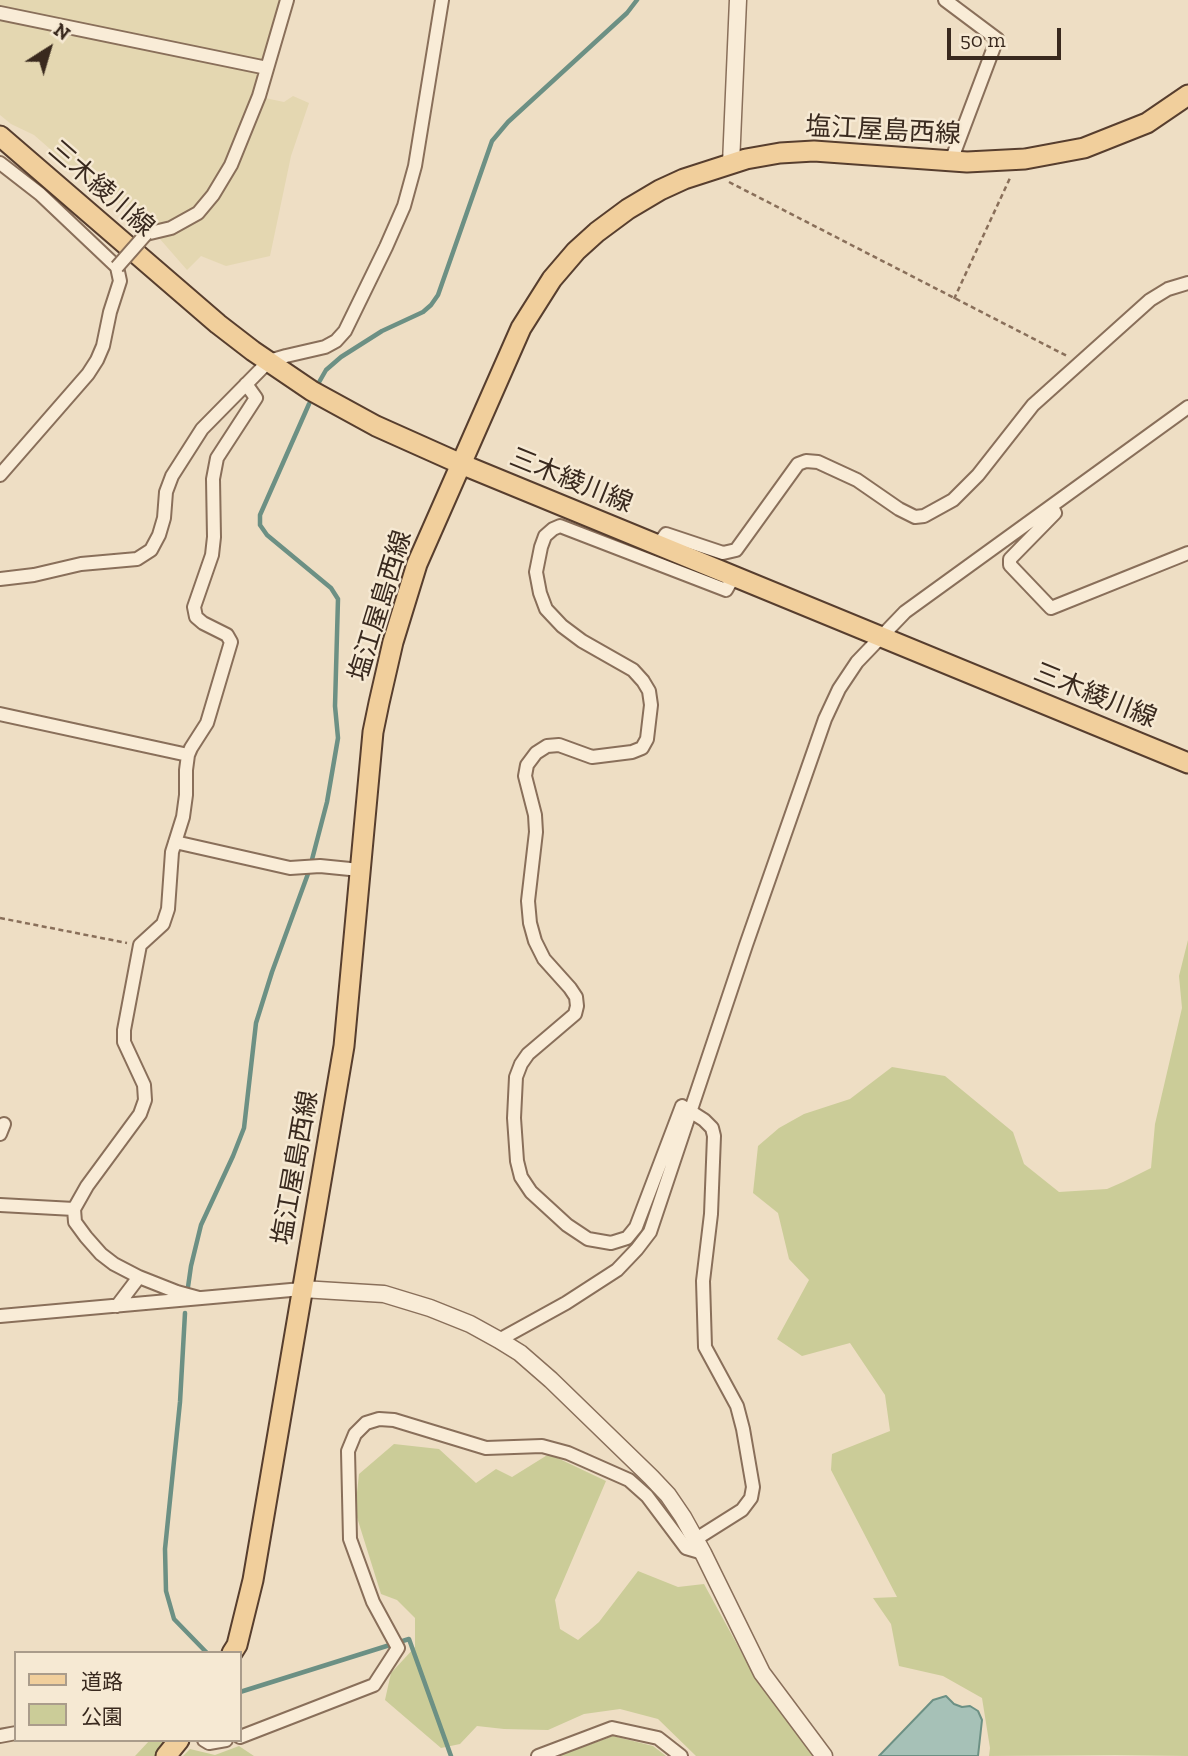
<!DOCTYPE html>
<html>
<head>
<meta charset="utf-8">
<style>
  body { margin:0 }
  #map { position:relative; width:1188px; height:1756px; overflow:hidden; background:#eedec4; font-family:"Zilla Slab","Noto Sans JP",serif }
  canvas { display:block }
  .legend { position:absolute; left:14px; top:1651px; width:228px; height:91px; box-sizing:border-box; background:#f6e9d3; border:2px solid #aa9c8b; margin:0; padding:9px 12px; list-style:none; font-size:21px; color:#39291e }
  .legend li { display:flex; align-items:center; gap:14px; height:35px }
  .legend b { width:35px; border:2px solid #aa9c8b }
  .north { position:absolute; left:14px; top:14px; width:70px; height:70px; -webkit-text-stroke:5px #f6e9d3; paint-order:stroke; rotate:37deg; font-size:19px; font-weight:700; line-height:28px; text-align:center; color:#39291e }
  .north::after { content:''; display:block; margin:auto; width:24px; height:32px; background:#39291e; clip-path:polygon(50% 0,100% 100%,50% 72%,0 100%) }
  .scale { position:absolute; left:947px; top:28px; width:114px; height:32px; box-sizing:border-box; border:4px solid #39291e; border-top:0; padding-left:9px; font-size:21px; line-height:24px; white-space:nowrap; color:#39291e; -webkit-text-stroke:5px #f6e9d3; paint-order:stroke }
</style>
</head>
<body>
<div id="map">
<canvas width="1188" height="1756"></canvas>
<ul class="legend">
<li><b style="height:9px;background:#f1cf9c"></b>道路</li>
<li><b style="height:19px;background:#cbcc98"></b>公園</li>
</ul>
<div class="north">N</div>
<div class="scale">50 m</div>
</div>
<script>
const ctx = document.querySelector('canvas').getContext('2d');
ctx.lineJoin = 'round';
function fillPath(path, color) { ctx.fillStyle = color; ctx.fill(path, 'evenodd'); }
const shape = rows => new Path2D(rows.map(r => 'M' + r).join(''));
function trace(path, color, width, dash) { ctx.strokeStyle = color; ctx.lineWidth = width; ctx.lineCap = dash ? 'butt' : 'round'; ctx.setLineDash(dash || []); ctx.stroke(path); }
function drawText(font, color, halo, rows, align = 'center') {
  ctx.font = font + ' "Zilla Slab","Noto Sans JP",serif'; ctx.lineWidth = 5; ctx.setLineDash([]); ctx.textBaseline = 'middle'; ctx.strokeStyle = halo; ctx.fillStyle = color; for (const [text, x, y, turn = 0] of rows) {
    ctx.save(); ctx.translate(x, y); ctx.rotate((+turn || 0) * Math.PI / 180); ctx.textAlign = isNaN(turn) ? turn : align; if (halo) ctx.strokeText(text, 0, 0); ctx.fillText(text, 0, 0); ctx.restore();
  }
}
fillPath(shape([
  [0,0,294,0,273,65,265,98,284,102,293,96,309,103,291,156,270,256,226,266,201,256,187,270,139,215,96,189,34,135,11,124,0,115]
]), '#e4d7b1');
fillPath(shape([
  [1188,940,1188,1756,1115,1755,989,1756,990,1748,982,1698,943,1676,899,1666,891,1624,873,1598,897,1597,831,1470,832,1454,890,1431,885,1395,850,1343,802,1356,777,1339,809,1280,789,1259,778,1213,753,1193,758,1146,779,1128,804,1114,850,1099,892,1067,945,1076,1013,1132,1024,1164,1059,1192,1107,1189,1123,1182,1151,1168,1155,1124,1182,1008,1179,976],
  [394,1444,439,1449,476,1483,496,1469,512,1477,549,1454,606,1481,555,1600,560,1629,578,1640,599,1622,638,1571,678,1587,704,1584,745,1659,817,1756,696,1756,658,1719,620,1709,584,1714,548,1730,504,1729,477,1726,460,1744,441,1748,385,1700,391,1673,415,1647,415,1618,397,1600,381,1594,355,1511,359,1474],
  [613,1736,653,1746,666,1756,558,1756],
  [150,1740,170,1740,157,1756,135,1756],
  [239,1746,254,1756,183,1756,190,1749,215,1755]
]), '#cbcc98');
const water = shape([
  [946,1696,954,1704,962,1707,970,1706,978,1711,982,1720,978,1756,879,1756,933,1700,946,1696]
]);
fillPath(water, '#a6c1b7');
trace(water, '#6c9084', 2);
trace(shape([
  [318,384,326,370,341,357,382,331,423,312,431,305,438,295,492,141,508,122,627,13,637,0],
  [188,1287,191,1266,201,1225,233,1156,244,1128,256,1023,272,972,309,871,327,802,338,738,335,706,338,599,331,588,267,535,260,525,260,515,309,404],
  [185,1313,180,1402,165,1549,166,1591,174,1619,207,1653],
  [240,1692,409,1639,451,1756]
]), '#6c9084', 4.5);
const minor = shape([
  [945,0,997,39,951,161],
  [0,13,267,68],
  [0,163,40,194,117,267,120,281,110,312,103,346,97,360,88,374,0,475],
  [146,234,171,228,198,213,213,195,231,165,259,96,287,0],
  [1054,511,1055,513,1010,559,1010,565,1051,608,1188,553],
  [658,545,666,534,723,553,736,550,798,464,806,461,818,462,857,480,899,509,915,517,924,516,953,500,978,475,1033,405,1150,300,1168,289,1188,283],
  [0,579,34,575,81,564,137,559,151,550,159,535,164,518,166,492,172,476,202,429,269,361,286,356,325,347,336,341,345,331,386,247,404,206,415,166,442,0],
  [0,714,188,755],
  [175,842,290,868,320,866,360,870],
  [0,1134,4,1124],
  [0,1205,74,1209],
  [199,1298,177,1292,139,1277,114,1264,101,1254,86,1237,75,1222,74,1209,87,1186,140,1114,145,1100,144,1085,124,1042,124,1030,140,945,163,924,168,909,172,852,183,817,186,795,186,770,188,755,191,748,207,723,231,642,227,635,203,623,196,617,194,607,212,555,214,537,213,479,217,458,256,398,246,384],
  [117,1306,139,1277],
  [0,1316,302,1289],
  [499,1340,566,1303,617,1270,637,1249,650,1232,746,945,825,719,839,689,857,662,905,612,1188,407],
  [696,1539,742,1510,751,1498,753,1487,743,1429,737,1406,705,1347,703,1281,711,1214,714,1136,712,1128,704,1120,682,1106,636,1227,627,1238,611,1243,588,1239,567,1225,531,1192,521,1177,517,1161,514,1118,516,1077,521,1064,528,1054,575,1014,577,1006,576,997,570,988,544,959,535,941,530,923,528,901,536,832,535,815,525,776,527,765,536,753,547,746,559,745,592,757,632,752,642,748,647,739,651,705,649,691,643,681,633,670,582,641,562,626,546,609,540,593,536,572,541,547,545,536,553,529,560,526,726,590,734,576],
  [0,1736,16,1733],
  [240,1737,374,1685,398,1648,373,1602,350,1539,348,1451,355,1434,366,1423,379,1419,394,1420,486,1448,542,1446,568,1453,629,1480,647,1496,686,1548,703,1553],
  [204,1740,209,1743,226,1740],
  [538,1756,612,1728,658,1738,681,1756]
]);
const tertiary = shape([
  [731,164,738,0],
  [302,1289,384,1294,430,1308,470,1324,499,1340,520,1353,551,1380,651,1477,668,1495,683,1517,703,1553,762,1673,824,1756]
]);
const primary = shape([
  [0,136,218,324,253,351,312,391,376,426,461,464,1188,763],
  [232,1653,237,1645,253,1580,344,1046,373,732,379,703,393,642,417,564,521,328,552,279,576,251,597,232,628,209,660,190,684,179,746,159,780,153,814,151,967,162,1025,159,1084,148,1147,123,1188,95],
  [166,1756,179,1740]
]);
trace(minor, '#896f5a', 16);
trace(tertiary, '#896f5a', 19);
trace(primary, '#573e2e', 23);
trace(shape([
  [729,182,1069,357],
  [954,299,1010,178],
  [0,918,127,943]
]), '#896f5a', 2.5, [5, 3.5]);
trace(minor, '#f9ecd7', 12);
trace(tertiary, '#f9ecd7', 16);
trace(primary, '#f1cf9c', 19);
const minorBridge = shape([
  [117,267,146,234]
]);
trace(minorBridge, '#896f5a', 16, []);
trace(minorBridge, '#f9ecd7', 12);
drawText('26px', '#39291e', '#f6e9d3', [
  ["塩江屋島西線",883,131,3],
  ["三木綾川線",101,189,41],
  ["三木綾川線",571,481,22],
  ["塩江屋島西線",381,606,-73],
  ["三木綾川線",1095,696,22],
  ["塩江屋島西線",296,1168,-80]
]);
</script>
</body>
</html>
